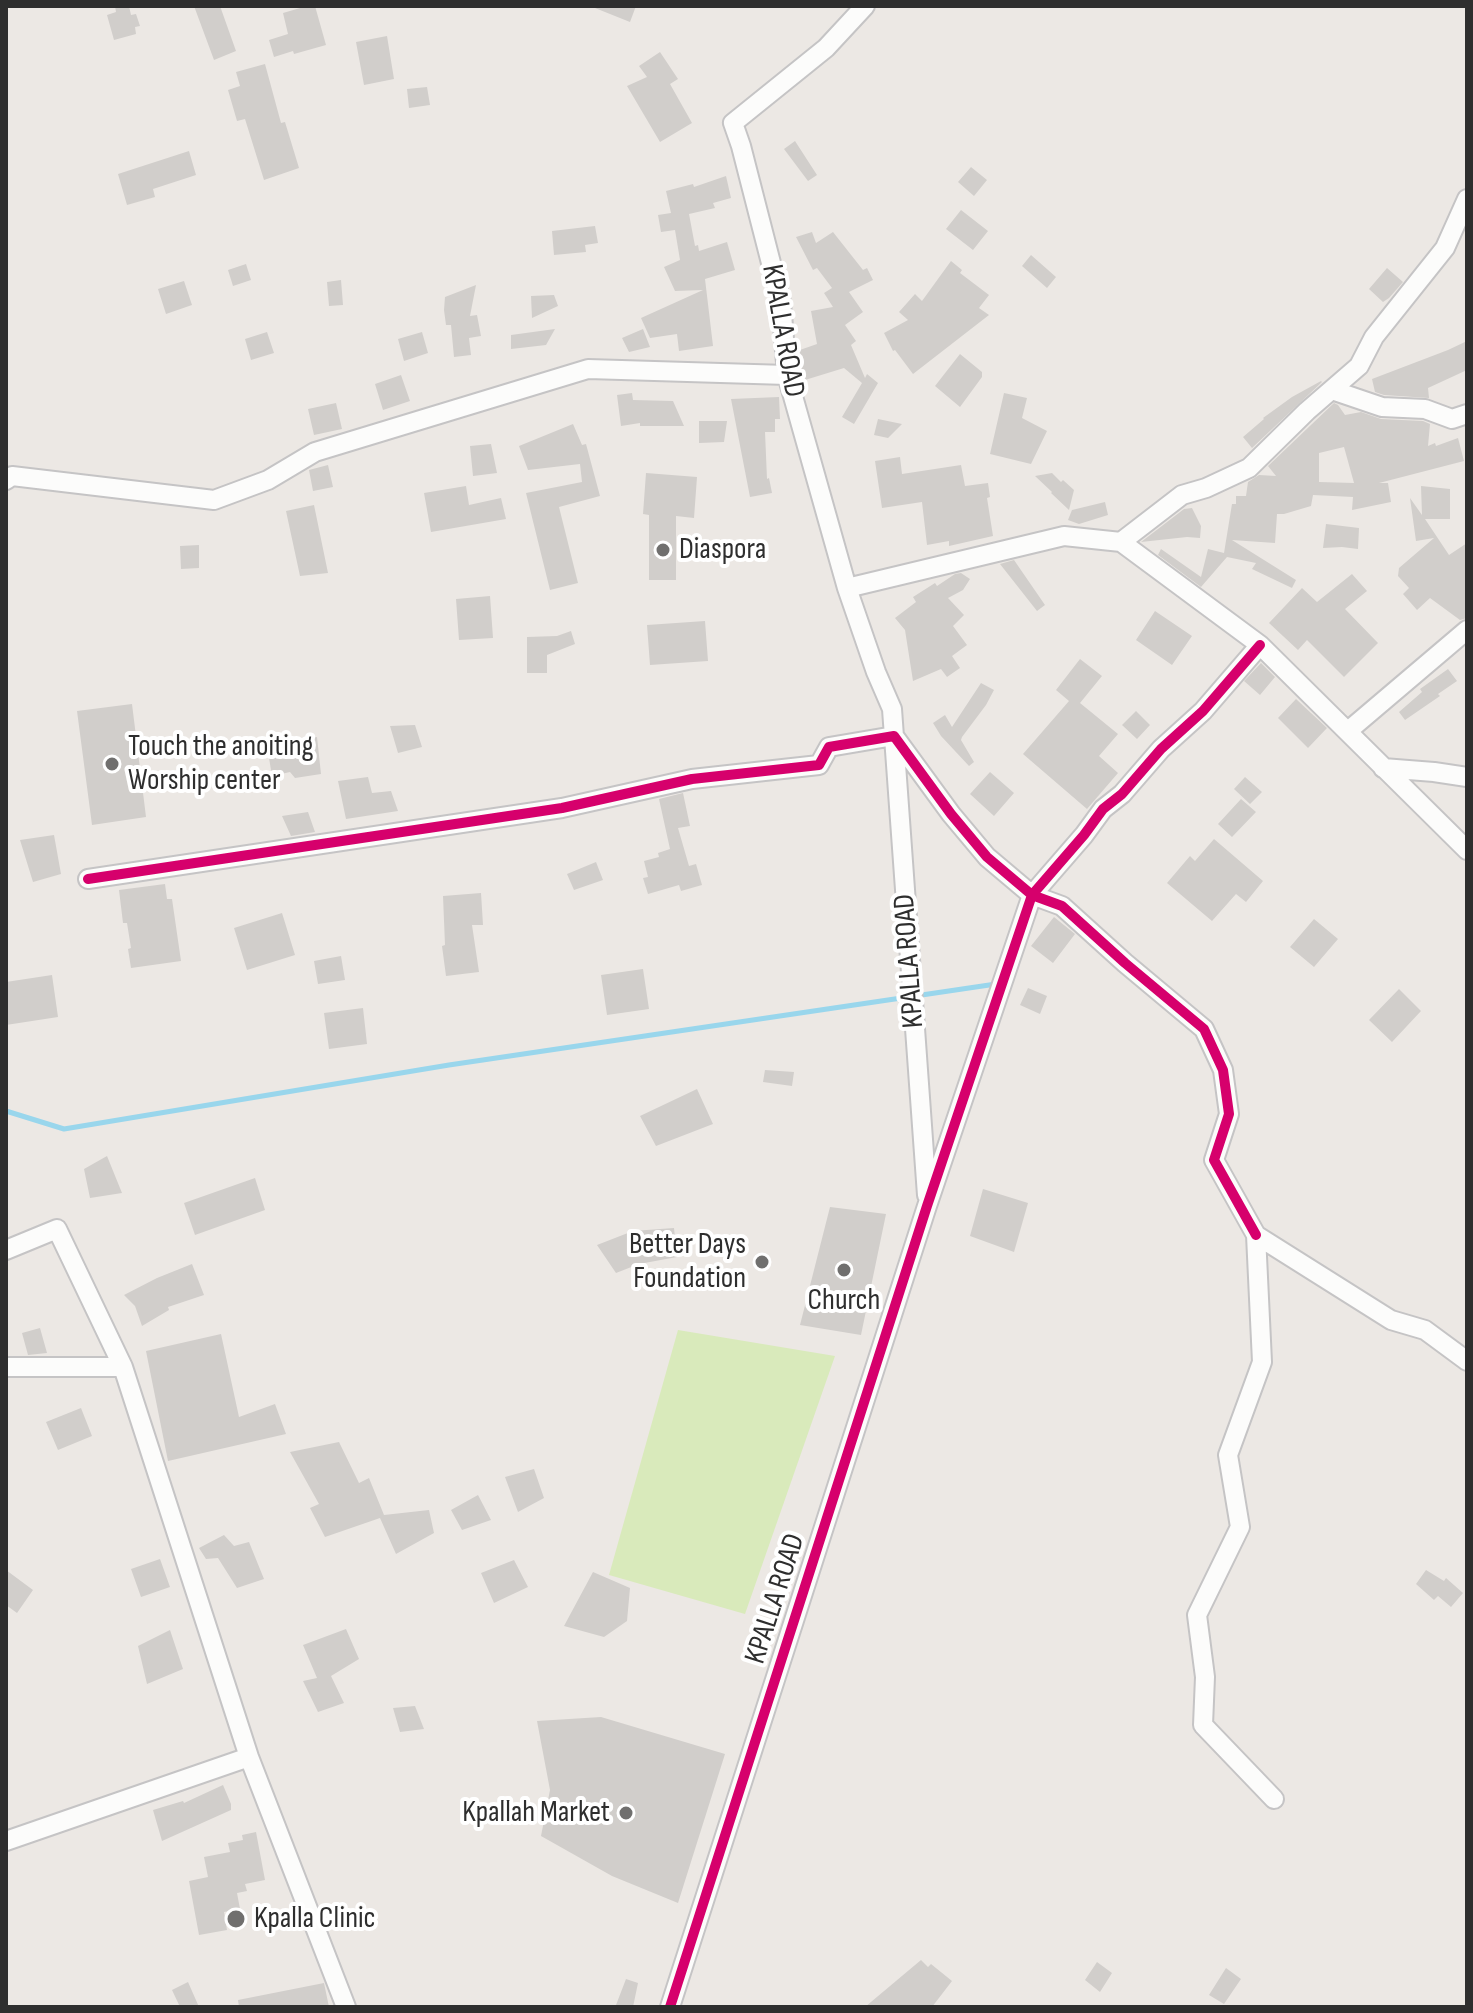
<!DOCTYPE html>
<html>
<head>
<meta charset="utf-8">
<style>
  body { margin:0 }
  #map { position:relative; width:1473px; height:2013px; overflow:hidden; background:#ece8e4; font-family:"Sofia Sans Condensed",sans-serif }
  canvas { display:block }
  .frame { position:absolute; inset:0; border:8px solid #2e2e2e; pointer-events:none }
</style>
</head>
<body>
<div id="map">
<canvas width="1473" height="2013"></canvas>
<div class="frame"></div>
</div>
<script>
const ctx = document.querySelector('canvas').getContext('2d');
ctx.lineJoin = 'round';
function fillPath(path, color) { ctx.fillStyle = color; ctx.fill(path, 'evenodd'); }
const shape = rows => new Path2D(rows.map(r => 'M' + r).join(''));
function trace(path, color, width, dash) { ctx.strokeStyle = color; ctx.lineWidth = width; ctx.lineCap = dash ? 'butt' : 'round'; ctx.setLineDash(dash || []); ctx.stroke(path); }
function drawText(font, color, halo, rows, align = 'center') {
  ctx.font = font + ' "Sofia Sans Condensed",sans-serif'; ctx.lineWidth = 8; ctx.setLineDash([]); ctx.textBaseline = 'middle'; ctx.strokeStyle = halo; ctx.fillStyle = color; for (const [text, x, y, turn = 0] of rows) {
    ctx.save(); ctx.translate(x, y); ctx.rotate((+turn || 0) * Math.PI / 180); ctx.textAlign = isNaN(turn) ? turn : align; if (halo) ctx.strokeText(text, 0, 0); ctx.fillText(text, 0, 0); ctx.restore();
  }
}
fillPath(shape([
  [678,1330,835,1356,745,1614,609,1575]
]), '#d9eabb');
trace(shape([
  [6,1111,64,1129,449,1065,996,984]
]), '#99d6ec', 5);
fillPath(shape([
  [115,6,129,6,131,15,136,14,140,26,135,27,136,34,114,40,107,15,116,12],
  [194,6,220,6,236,51,214,60],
  [307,6,315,6,326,45,294,54,293,51,274,57,269,40,288,34,283,13],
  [590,6,636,6,630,22],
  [387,36,394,79,364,85,356,42],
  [660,52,678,79,670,84,692,123,660,142,627,86,647,77,639,66],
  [265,64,281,123,285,122,299,168,264,180,245,119,237,121,228,90,240,86,236,72],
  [427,87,430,105,409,108,407,89],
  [795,141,817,175,808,181,784,149],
  [189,151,196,175,153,189,155,197,127,205,118,174],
  [971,167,987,180,974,196,958,182],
  [726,176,731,198,713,203,715,208,689,214,695,246,698,245,699,251,727,242,735,270,705,279,713,346,679,351,677,334,650,338,641,318,703,290,675,291,664,267,680,260,675,230,661,232,658,215,671,213,666,191,693,184,694,187],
  [961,210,988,231,973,250,946,229],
  [595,226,598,243,585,245,586,252,554,255,552,231],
  [812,232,816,243,833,232,863,270,867,268,873,280,849,292,863,312,845,325,856,341,851,345,865,378,867,374,878,383,854,424,842,417,862,383,844,368,805,380,797,355,797,351,817,344,811,311,833,307,824,293,832,288,817,268,813,270,796,237],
  [1031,255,1056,277,1047,288,1022,266],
  [951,261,962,270,960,273,989,295,979,308,989,315,913,374,895,350,893,351,884,333,908,320,899,312,915,294,922,301],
  [246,264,251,280,233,286,228,270],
  [1387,268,1403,282,1389,298,1383,302,1369,289],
  [341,280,343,305,329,306,327,282],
  [184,281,192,305,166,314,158,289],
  [476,285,470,316,477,315,481,336,469,338,471,355,454,357,451,325,446,325,444,310,445,297],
  [554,295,558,306,532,318,531,296],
  [555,329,546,345,511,349,511,335],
  [643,329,650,347,629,352,622,338],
  [267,332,274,353,251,360,245,339],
  [422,332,428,353,404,361,398,339],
  [1467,341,1467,370,1428,388,1429,398,1384,395,1375,392,1372,379,1448,350],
  [960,354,982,372,982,377,960,407,935,386],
  [401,375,410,401,383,410,375,384],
  [1321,381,1322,382,1252,448,1243,437,1264,419,1263,418,1292,397],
  [632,393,633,400,673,401,684,426,640,426,640,423,621,426,617,395],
  [1004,393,1027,398,1022,418,1047,431,1031,464,990,454],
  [779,397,780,419,775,419,775,432,765,432,767,479,769,478,772,493,750,497,731,399],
  [336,403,342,429,314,435,308,409],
  [1334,403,1338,405,1345,415,1361,412,1381,419,1423,421,1430,424,1428,446,1435,443,1436,446,1458,438,1464,461,1379,483,1388,483,1391,502,1352,510,1353,497,1313,495,1311,506,1284,514,1277,514,1275,543,1232,540,1296,580,1292,588,1252,569,1256,563,1227,557,1201,587,1158,555,1161,549,1201,577,1208,549,1224,553,1232,504,1236,504,1236,496,1246,496,1248,482,1259,475,1276,476,1268,466],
  [1344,447,1354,483,1319,482,1319,453],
  [878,419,902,424,888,438,874,435],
  [699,421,727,421,724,442,699,443],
  [573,424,582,445,586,444,600,496,559,507,578,583,550,590,526,493,582,482,580,464,528,470,519,446],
  [491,444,497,473,473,476,470,446],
  [900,457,902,474,961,465,965,486,988,483,990,497,987,498,993,536,949,546,949,541,927,545,922,502,882,508,875,461],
  [328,465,333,487,313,491,309,470],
  [646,473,697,477,694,518,676,516,676,580,649,580,649,515,643,514],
  [1052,473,1061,482,1063,480,1074,490,1069,510,1051,493,1052,492,1035,476],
  [466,486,469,505,501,498,506,519,431,532,424,493],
  [1421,486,1450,489,1450,519,1425,519,1449,555,1467,543,1467,618,1460,620,1430,598,1417,610,1403,594,1409,588,1398,576,1399,568,1434,538,1416,541,1410,498,1422,515],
  [1105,502,1108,515,1079,524,1068,520,1072,510],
  [314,505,328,573,300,576,286,511],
  [1192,508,1201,526,1200,538,1187,537,1141,542,1184,509],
  [1326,524,1359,528,1358,549,1342,547,1323,548],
  [199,545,199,568,181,569,180,546],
  [1014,560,1045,605,1037,611,1000,564],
  [961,573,970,579,963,590,948,598,964,615,953,626,967,645,952,656,960,668,947,677,941,669,913,681,905,630,895,618,916,602,913,597,935,583,937,586,955,574],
  [1352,574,1367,591,1345,609,1378,643,1344,677,1307,640,1298,650,1269,623,1302,588,1317,602],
  [490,596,493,638,459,640,456,599],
  [1155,611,1192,636,1172,665,1136,640],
  [705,621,708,661,650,665,647,625],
  [571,631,575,644,547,655,547,673,527,673,527,637,557,636],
  [1080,659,1102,676,1080,703,1118,734,1099,756,1118,773,1087,809,1023,754,1069,701,1056,690],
  [1261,663,1275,677,1260,695,1244,681],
  [1448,669,1457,681,1438,694,1440,696,1405,720,1399,712,1422,692,1420,689],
  [981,683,994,690,986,705,962,737,961,740,974,762,969,766,941,736,933,723,945,715,952,727],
  [1296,699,1327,728,1308,748,1278,718],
  [132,704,146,817,92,825,77,711],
  [1136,711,1150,725,1137,739,1122,725],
  [415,725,422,747,398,753,390,726],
  [317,737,321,774,295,778,290,772,272,776,267,746],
  [990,772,1014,793,994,816,970,794],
  [368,777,372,793,391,791,398,811,346,819,338,781],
  [1245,777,1262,792,1250,804,1234,789],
  [683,793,690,826,678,828,689,866,696,864,702,885,681,891,679,885,648,894,643,878,648,877,644,861,659,857,658,853,670,849,659,799],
  [1241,799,1256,812,1232,837,1218,824],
  [308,812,315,832,291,836,282,816],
  [54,835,61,874,33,882,20,840],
  [1214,839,1263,881,1246,902,1236,894,1212,921,1167,883,1190,856,1195,861],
  [596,862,603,880,574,890,567,874],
  [165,884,167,899,172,899,181,961,131,968,128,949,131,948,127,923,123,923,119,890],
  [481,893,483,925,472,925,479,972,446,976,442,946,445,945,443,896],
  [282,913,295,955,247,970,234,928],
  [1054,917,1075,934,1053,963,1031,946],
  [1314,919,1338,939,1314,967,1290,947],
  [341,956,345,980,318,984,314,961],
  [643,969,649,1009,607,1015,601,975],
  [52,975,58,1017,6,1025,6,982],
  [1028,988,1047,996,1040,1014,1020,1005],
  [1399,989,1421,1011,1392,1042,1369,1020],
  [363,1008,367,1044,329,1049,324,1013],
  [765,1070,794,1072,792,1086,763,1082],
  [697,1089,713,1124,656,1146,640,1116],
  [107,1156,122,1193,90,1198,84,1169],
  [255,1178,265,1210,195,1235,184,1203],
  [983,1189,1028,1203,1014,1252,970,1236],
  [830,1207,886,1214,861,1335,800,1325],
  [674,1228,677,1257,639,1264,616,1273,597,1245,633,1231],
  [192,1264,204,1295,168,1307,169,1310,142,1326,135,1306,124,1295,157,1278],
  [40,1328,47,1353,28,1355,22,1333],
  [221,1334,239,1417,275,1404,286,1434,168,1461,146,1351],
  [81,1408,92,1436,58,1450,46,1422],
  [339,1442,359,1483,369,1478,384,1515,429,1510,434,1533,396,1554,380,1518,325,1537,310,1508,319,1504,290,1452],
  [534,1469,544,1498,518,1512,505,1477],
  [478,1495,491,1520,462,1530,451,1510],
  [224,1535,234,1546,249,1542,264,1579,237,1588,218,1558,206,1559,199,1548],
  [160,1559,170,1587,141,1597,131,1569],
  [514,1560,528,1587,494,1603,481,1573],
  [6,1570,33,1590,17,1613,6,1605],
  [1426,1570,1444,1581,1446,1578,1463,1593,1451,1607,1438,1596,1434,1600,1416,1584],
  [593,1572,630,1588,627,1621,604,1637,564,1626],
  [346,1629,359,1659,331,1676,344,1703,318,1712,303,1681,317,1678,303,1645],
  [170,1630,183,1669,147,1684,138,1646],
  [415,1706,424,1729,400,1732,393,1708],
  [601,1717,725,1754,678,1903,612,1876,541,1836,550,1790,537,1721],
  [223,1785,231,1804,231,1810,162,1841,153,1810,183,1801,184,1803],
  [256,1832,265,1880,245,1884,247,1891,237,1893,240,1909,224,1912,227,1930,199,1935,189,1881,208,1877,204,1857,230,1852,228,1843,243,1840,242,1835],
  [921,1960,928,1967,931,1964,952,1981,932,2007,865,2007],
  [1097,1962,1112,1973,1100,1992,1085,1980],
  [1226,1968,1241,1979,1224,2004,1209,1995],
  [626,1979,638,1983,633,2007,616,2005],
  [188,1982,199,2007,180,2007,172,1990],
  [324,1983,329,2007,239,2007,238,2000]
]), '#d1cecb');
const minor = shape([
  [865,6,826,48,733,123,741,146,781,302,787,375,847,588,876,672,892,709,927,1195],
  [1332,390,1382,407,1425,409,1452,419,1467,414],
  [6,480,12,476,214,500,268,480,315,452,588,369,787,375],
  [1121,542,1182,495,1206,488,1249,468,1307,411,1359,366,1374,337,1445,248,1467,199],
  [847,588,1064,536,1121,542,1260,645,1467,850],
  [1348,731,1467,630],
  [1383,768,1434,772,1467,777],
  [88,879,562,808,692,779,819,765,829,747,894,736,951,814,987,857,1032,895,1062,906,1125,963,1204,1029,1223,1070,1229,1114,1214,1160,1256,1235],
  [6,1250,57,1229,123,1367],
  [6,1367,123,1367,249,1757,346,2007],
  [1274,1799,1203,1725,1205,1677,1197,1615,1240,1527,1228,1455,1262,1362,1256,1235,1391,1320,1425,1330,1467,1361],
  [6,1841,249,1757],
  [670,2007,927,1206,1032,895,1084,835,1103,809,1122,794,1161,749,1203,711,1260,645]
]);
trace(minor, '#c5c4c5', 22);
trace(minor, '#fcfcfb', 18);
trace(shape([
  [88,879,562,808,692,779,819,765,829,747,894,736,951,814,987,857,1032,895,1062,906,1125,963,1204,1029,1223,1070,1229,1114,1214,1160,1256,1235],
  [670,2007,927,1206,1032,895,1084,835,1103,809,1122,794,1161,749,1203,711,1260,645]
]), '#d6006c', 10);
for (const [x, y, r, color] of [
  [663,550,8,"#706f6e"],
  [112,764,8,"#706f6e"],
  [762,1262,8,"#706f6e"],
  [844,1270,8,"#706f6e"],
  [626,1813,8,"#706f6e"],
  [236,1919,10,"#706f6e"]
]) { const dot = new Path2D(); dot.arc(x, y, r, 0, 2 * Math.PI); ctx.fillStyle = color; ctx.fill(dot); trace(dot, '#fff', 3); }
drawText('30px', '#2e2e2e', '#fff', [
  ["KPALLA ROAD",782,331,80],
  ["KPALLA ROAD",910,961,-94],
  ["KPALLA ROAD",776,1599,-72]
]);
drawText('30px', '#2e2e2e', '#fff', [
  ["Diaspora",679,550],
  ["Touch the anoiting",128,747],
  ["Worship center",128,781],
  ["Better Days",746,1245,"right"],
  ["Foundation",746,1279,"right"],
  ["Church",844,1301,"center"],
  ["Kpallah Market",610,1813,"right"],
  ["Kpalla Clinic",254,1919]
], 'left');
</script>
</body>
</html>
